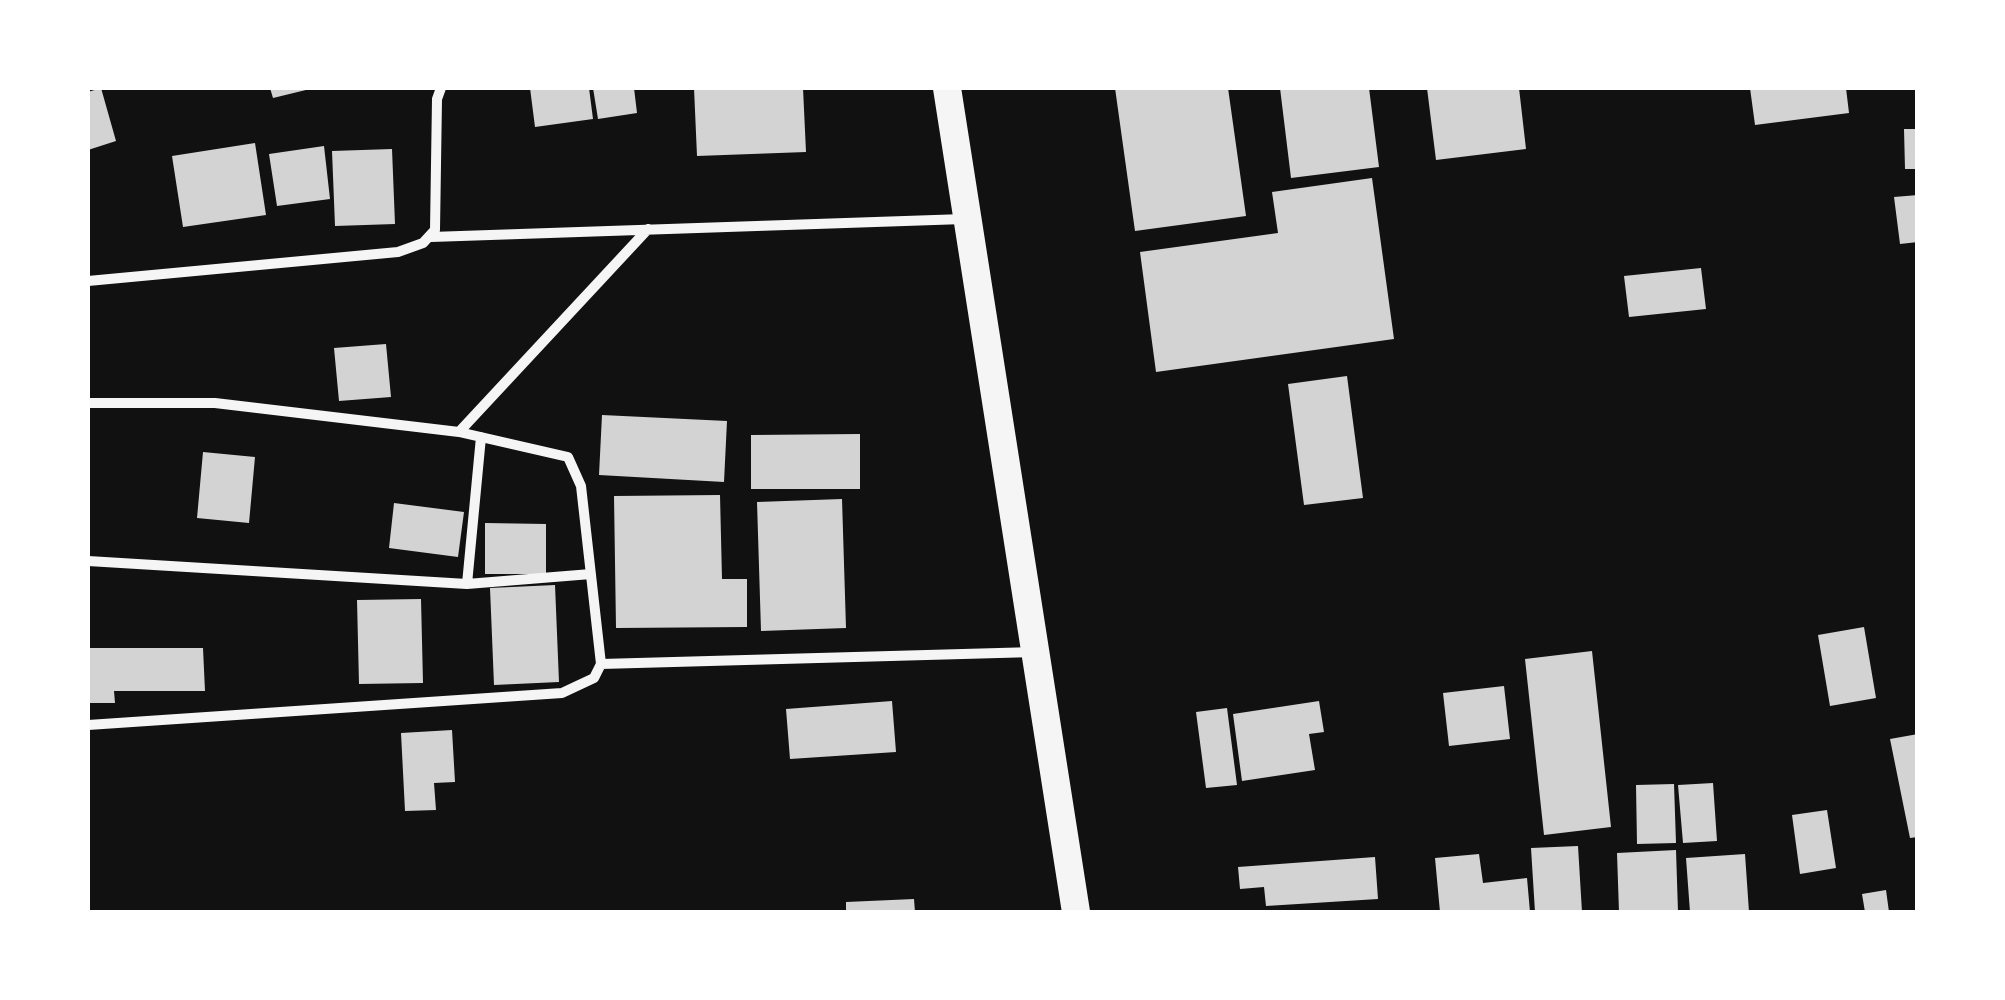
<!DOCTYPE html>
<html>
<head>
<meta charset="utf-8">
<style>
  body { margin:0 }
  #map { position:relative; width:2005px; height:1000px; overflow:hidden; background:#111; font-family:"Libre Baskerville",serif }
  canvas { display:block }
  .frame { position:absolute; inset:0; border:90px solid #fff; pointer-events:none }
</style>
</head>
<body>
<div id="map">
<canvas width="2005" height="1000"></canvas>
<div class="frame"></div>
</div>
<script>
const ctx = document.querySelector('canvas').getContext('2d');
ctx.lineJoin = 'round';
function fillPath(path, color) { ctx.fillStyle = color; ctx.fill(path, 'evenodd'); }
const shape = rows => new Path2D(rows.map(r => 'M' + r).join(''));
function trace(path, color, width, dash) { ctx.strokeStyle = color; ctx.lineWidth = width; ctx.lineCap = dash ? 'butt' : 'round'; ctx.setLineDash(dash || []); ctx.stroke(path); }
fillPath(shape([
  [101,88,116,141,88,150,88,92],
  [270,88,309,88,310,89,273,98],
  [530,88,589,88,593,119,535,127],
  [593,88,634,88,637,113,598,119],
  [694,88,803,88,806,152,697,156],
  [1115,88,1228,88,1246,216,1135,231],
  [1280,88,1369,88,1379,167,1291,178],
  [1427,88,1519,88,1526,149,1436,160],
  [1750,88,1846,88,1849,113,1755,125],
  [1904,129,1918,129,1918,169,1905,169],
  [255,143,266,215,183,227,172,156],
  [324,146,330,199,277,206,269,154],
  [392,149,395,224,335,226,332,151],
  [1372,178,1394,339,1156,372,1140,252,1278,233,1272,192],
  [1918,195,1918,242,1900,244,1894,197],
  [1701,268,1706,309,1629,317,1624,276],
  [386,344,391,397,339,401,334,348],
  [1347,376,1363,498,1304,505,1288,384],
  [602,415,727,421,724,482,599,475],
  [860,434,860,489,751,489,751,435],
  [203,452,255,457,249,523,197,518],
  [720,495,722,579,747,579,747,627,616,628,614,496],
  [842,499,846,628,761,631,757,502],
  [394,503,464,512,458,557,389,548],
  [485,523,546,524,546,574,485,574],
  [555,585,559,682,494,685,490,588],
  [421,599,423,683,359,684,357,600],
  [1864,627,1876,698,1830,706,1818,635],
  [88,648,203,648,205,691,114,691,115,703,88,703],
  [1592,651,1611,827,1544,835,1525,659],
  [1504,686,1510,739,1449,746,1443,693],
  [892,701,896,752,790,759,786,709],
  [1319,701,1324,732,1309,734,1315,770,1242,781,1233,714],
  [1227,708,1237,785,1206,788,1196,712],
  [452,730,455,782,434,783,436,810,405,811,401,733],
  [1918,734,1918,837,1910,838,1890,739],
  [1713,783,1717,841,1683,843,1678,785],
  [1674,784,1676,843,1637,844,1636,785],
  [1827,810,1836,868,1800,874,1792,815],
  [1578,846,1582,912,1535,912,1531,848],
  [1676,850,1678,912,1619,912,1617,853],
  [1479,854,1483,883,1527,878,1530,912,1440,912,1435,858],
  [1745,854,1749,912,1690,912,1686,858],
  [1375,857,1378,899,1266,906,1264,887,1240,889,1238,867],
  [1886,890,1889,912,1865,912,1862,894],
  [914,899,915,912,846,912,846,902]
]), '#d3d3d3');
trace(shape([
  [431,237,964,219],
  [88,281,398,252,423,243,435,230,437,99,441,88],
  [88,403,215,403,459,432,568,457,581,486,601,664,594,678,562,693,88,725],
  [459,432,648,229],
  [88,561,467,584,591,574],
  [467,584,481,437],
  [601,664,1035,652]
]), '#f5f5f5', 10);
trace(shape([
  [947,88,1076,912]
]), '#f5f5f5', 28);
</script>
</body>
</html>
